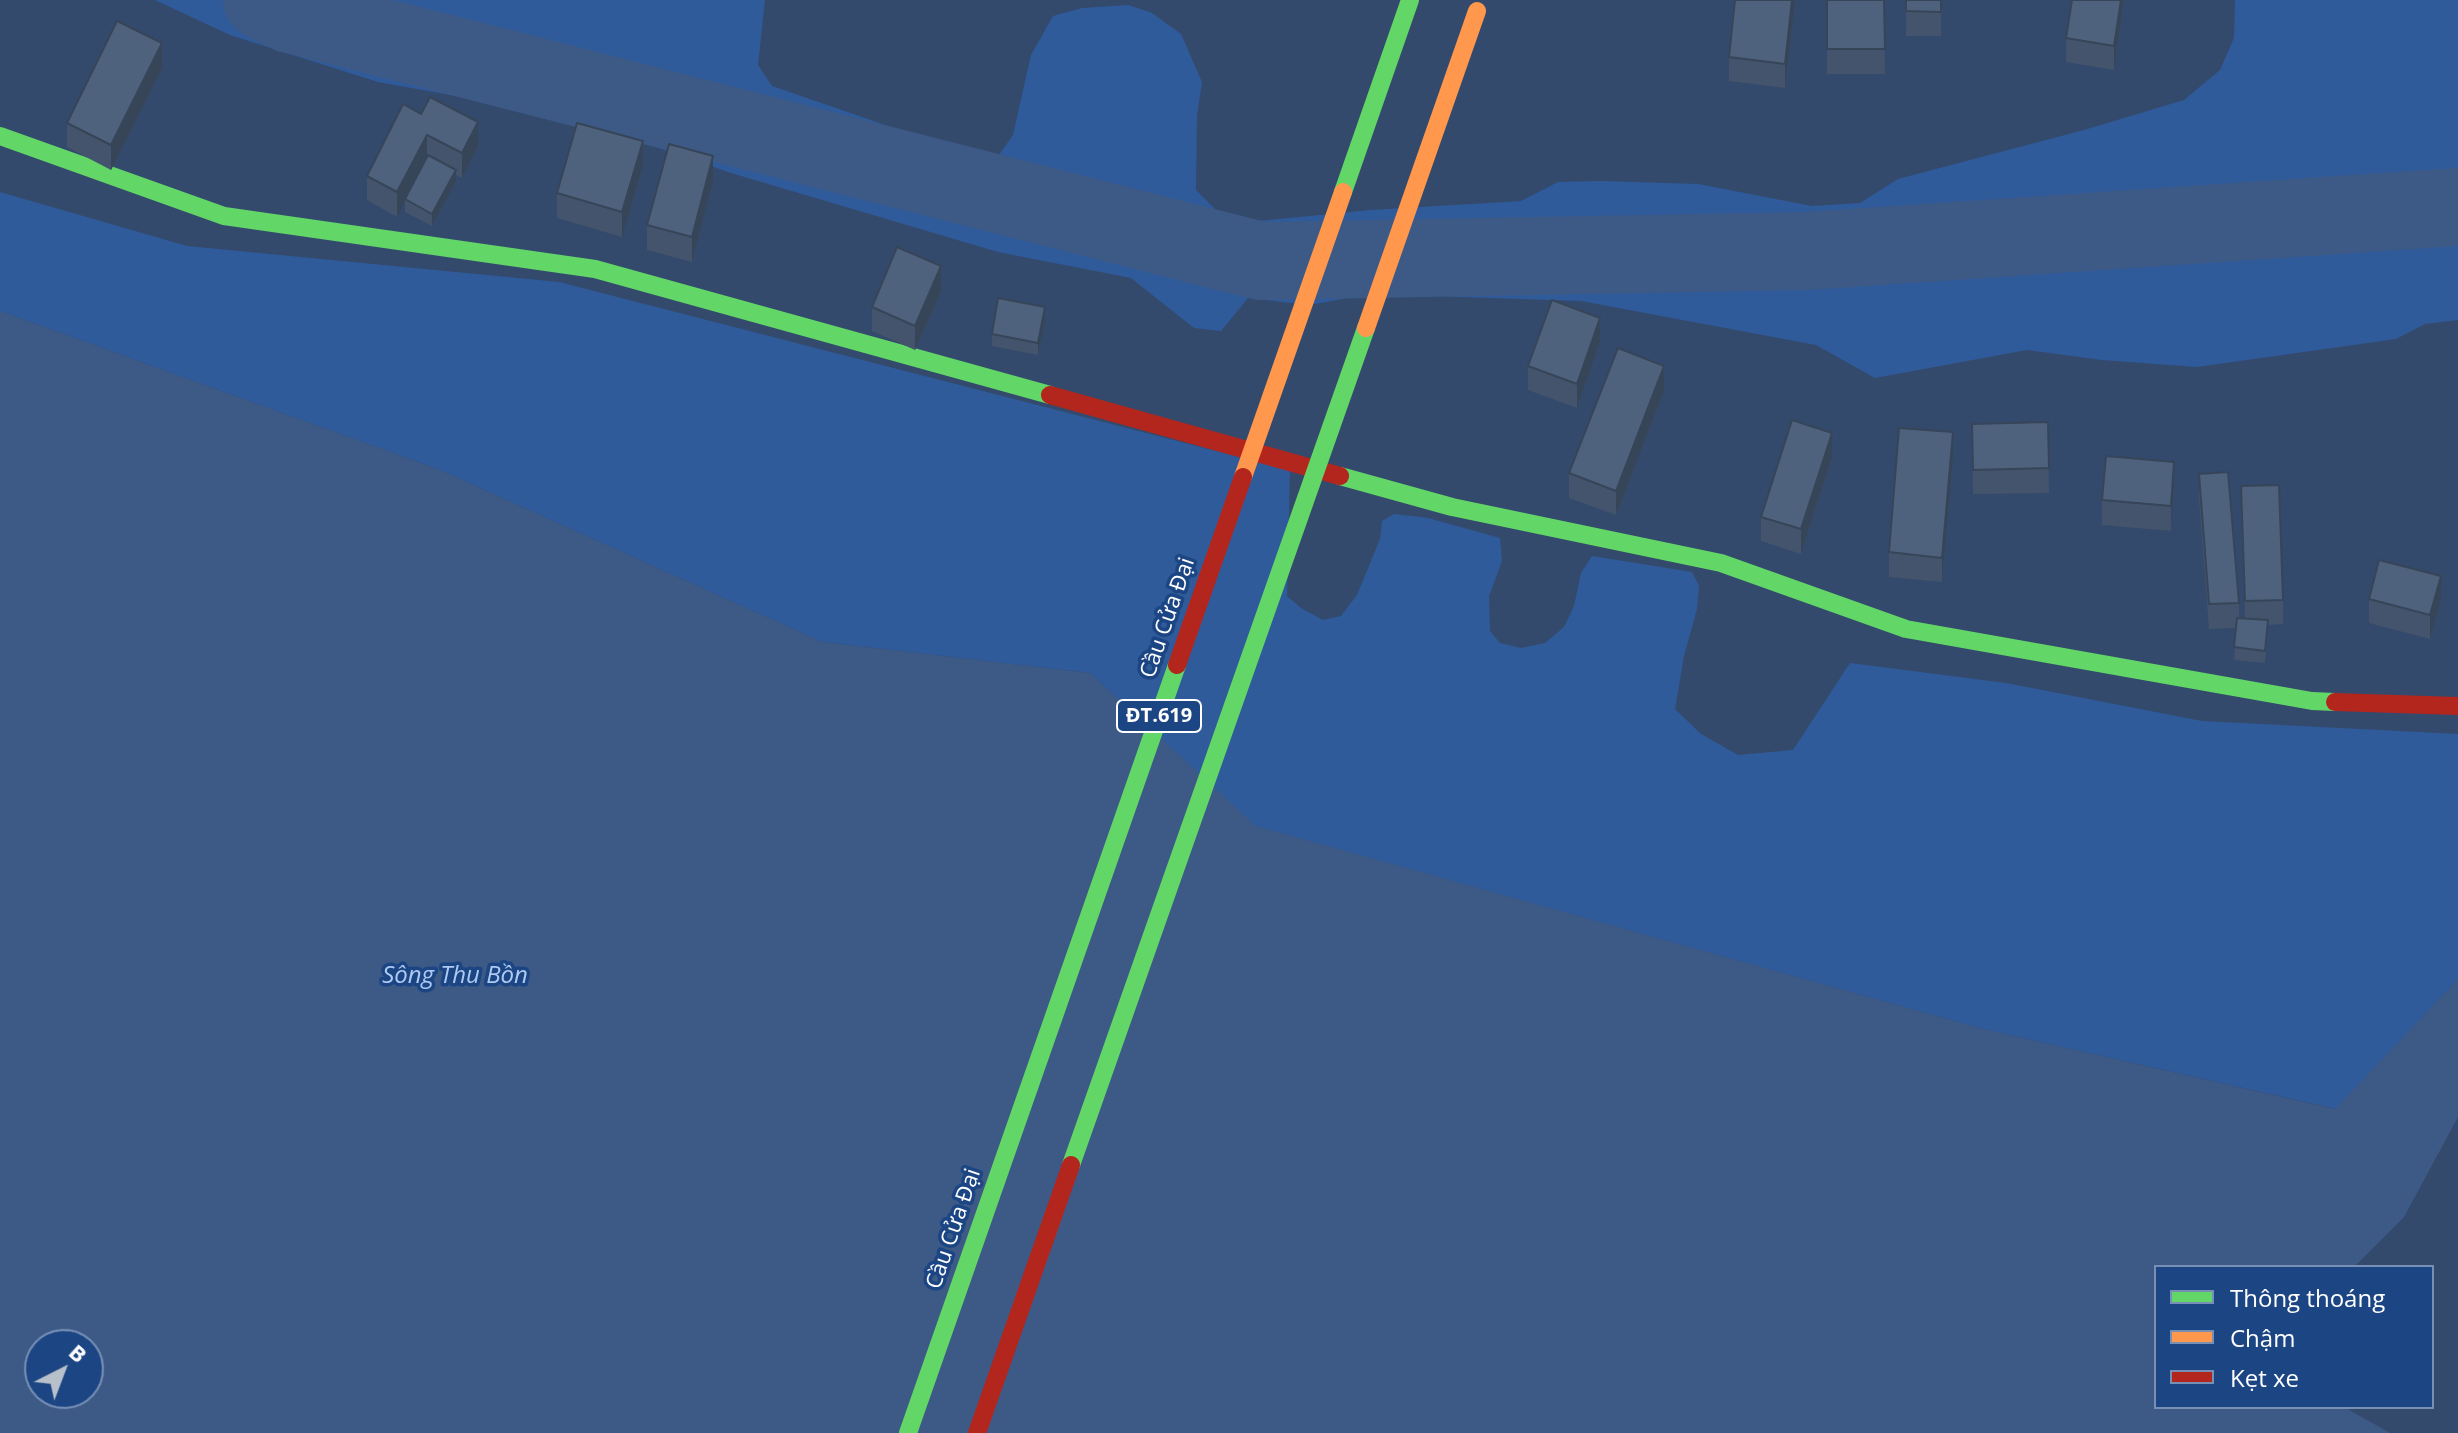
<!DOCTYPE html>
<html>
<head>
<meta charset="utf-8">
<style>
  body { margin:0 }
  #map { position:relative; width:2458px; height:1433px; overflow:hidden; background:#334a6c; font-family:"Open Sans",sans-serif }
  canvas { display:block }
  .legend { position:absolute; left:2154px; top:1265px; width:280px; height:144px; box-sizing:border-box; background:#1c4583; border:2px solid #778fb5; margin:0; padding:10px 14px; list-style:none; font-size:24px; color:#fff }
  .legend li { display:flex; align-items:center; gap:16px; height:40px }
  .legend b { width:40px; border:2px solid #778fb5 }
  .north { position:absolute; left:24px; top:1329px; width:80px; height:80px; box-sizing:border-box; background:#1c4583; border:2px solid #778fb5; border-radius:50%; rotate:42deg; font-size:22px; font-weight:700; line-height:32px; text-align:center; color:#fff }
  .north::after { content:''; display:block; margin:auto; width:28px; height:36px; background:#b8c0cc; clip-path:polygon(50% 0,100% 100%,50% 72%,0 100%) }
</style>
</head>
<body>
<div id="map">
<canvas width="2458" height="1433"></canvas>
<ul class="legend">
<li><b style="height:10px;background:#63d668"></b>Thông thoáng</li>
<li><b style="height:10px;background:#ff974d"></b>Chậm</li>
<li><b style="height:10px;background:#b3261e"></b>Kẹt xe</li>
</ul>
<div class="north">B</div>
</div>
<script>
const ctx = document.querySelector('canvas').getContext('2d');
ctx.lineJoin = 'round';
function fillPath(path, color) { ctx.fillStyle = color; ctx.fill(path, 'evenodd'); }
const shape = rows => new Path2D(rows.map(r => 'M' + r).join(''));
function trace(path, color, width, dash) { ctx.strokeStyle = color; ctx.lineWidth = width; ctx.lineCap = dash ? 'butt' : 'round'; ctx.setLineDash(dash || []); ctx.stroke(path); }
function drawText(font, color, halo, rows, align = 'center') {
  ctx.font = font + ' "Open Sans",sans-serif'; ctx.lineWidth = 7; ctx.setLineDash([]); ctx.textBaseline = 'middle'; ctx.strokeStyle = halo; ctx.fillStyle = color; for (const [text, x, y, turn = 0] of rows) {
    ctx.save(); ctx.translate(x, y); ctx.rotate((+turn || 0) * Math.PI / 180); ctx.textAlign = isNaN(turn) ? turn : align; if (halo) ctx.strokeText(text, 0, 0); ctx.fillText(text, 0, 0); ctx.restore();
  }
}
fillPath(shape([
  [155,0,765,0,758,65,772,86,955,149,999,155,1013,135,1031,55,1053,16,1082,8,1128,5,1152,13,1181,34,1202,82,1197,116,1196,190,1218,212,1248,222,1371,210,1521,201,1558,182,1601,181,1698,184,1812,206,1860,203,1898,179,2084,130,2184,100,2220,70,2234,38,2235,0,2458,0,2458,320,2425,324,2396,339,2197,367,2102,360,2027,350,1875,378,1816,345,1581,301,1371,294,1309,305,1248,298,1221,331,1194,328,1131,278,998,252,731,173,563,115,378,82,230,35],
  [0,192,187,246,559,282,1290,470,1287,596,1301,608,1323,620,1341,616,1357,595,1380,539,1382,521,1394,514,1428,518,1500,538,1502,561,1489,596,1490,631,1500,643,1521,648,1545,643,1564,627,1574,606,1581,573,1592,556,1692,572,1699,586,1697,609,1684,656,1675,709,1701,734,1738,755,1793,750,1850,663,2006,683,2202,721,2458,734,2458,979,2336,1109,1983,1029,1255,826,1090,673,822,642,440,470,0,311]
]), '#305b9b');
fillPath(shape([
  [0,311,440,470,822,642,1090,673,1256,826,1983,1029,2335,1109,2458,979,2458,1117,2404,1217,2354,1267,2156,1267,2156,1407,2344,1407,2390,1433,0,1433],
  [40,1345,88,1345,88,1393,40,1393]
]), '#3d5a87');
trace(shape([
  [262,0,290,14,1261,261,1806,251,2458,207]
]), '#3d5a87', 78);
trace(shape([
  [0,136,224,216,595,269,1050,395],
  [1340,476,1452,507,1721,563,1906,629,2312,701,2335,702]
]), '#63d668', 18);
trace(shape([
  [1050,395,1340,476],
  [2335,702,2458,706]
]), '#b3261e', 18);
trace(shape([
  [1343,192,1410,0],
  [1071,1165,1366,328],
  [908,1433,1177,665]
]), '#63d668', 18);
trace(shape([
  [1366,328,1477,11],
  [1243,477,1343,192]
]), '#ff974d', 18);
trace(shape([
  [1177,665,1243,477],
  [977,1433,1071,1165]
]), '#b3261e', 18);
fillPath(shape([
  [1795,0,1785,88,1729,81,1729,57],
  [1827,0,1884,0,1885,74,1827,74],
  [1906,0,1941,0,1941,36,1906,36],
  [2072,0,2124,0,2114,70,2066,62,2066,38],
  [162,68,111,170,67,147,67,123],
  [403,104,478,146,462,178,456,175,456,182,432,226,405,212,405,202,397,217,367,200,367,176],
  [643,166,622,237,557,218,557,193],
  [713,181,692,262,647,250,647,225],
  [941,291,915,350,872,331,872,307],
  [1045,320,1038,355,992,346,992,334],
  [1600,342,1577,408,1528,390,1528,366],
  [1664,391,1616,515,1569,498,1569,473],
  [2048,422,2049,493,1973,494,1972,424],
  [1832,457,1801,554,1761,541,1761,517],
  [1953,457,1942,582,1889,577,1889,552],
  [2199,474,2239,603,2239,618,2245,618,2241,486,2283,600,2283,624,2268,625,2265,663,2234,660,2236,628,2209,629,2199,498],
  [2174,486,2171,531,2102,525,2102,500],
  [2369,599,2441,600,2430,639,2369,623]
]), '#44546c');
fillPath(shape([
  [1792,0,1795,1,1785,88,1785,64],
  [2121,0,2124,0,2114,70,2114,46],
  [162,43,162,68,111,170,111,145],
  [478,122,478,146,462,178,462,153],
  [427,135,427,160,405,199,405,202,397,217,397,192],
  [643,141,643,166,622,237,622,212],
  [713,156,713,181,692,262,692,237],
  [456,170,456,182,432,226,432,214],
  [941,266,941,291,915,350,915,326],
  [1045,307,1045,320,1038,355,1038,343],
  [1600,318,1600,342,1577,408,1577,384],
  [1664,366,1664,391,1616,515,1616,491],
  [1953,432,1953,457,1942,582,1942,558],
  [1832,433,1832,457,1801,554,1801,529],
  [2174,462,2174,486,2171,531,2171,506],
  [2441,576,2441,600,2430,639,2430,615]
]), '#374558');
const building = shape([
  [1735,0,1792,0,1785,64,1729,57,1735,0],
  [1827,0,1884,0,1885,49,1827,49,1827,0],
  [1906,0,1941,0,1941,12,1906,11,1906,0],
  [2072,0,2121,0,2114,46,2066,38,2072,0],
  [117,21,162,43,111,145,67,123,117,21],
  [430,97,478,122,462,153,427,135,397,192,367,176,403,104,421,114,430,97],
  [577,123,643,141,622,212,557,193,577,123],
  [669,144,713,156,692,237,647,225,669,144],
  [428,155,456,170,432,214,405,199,428,155],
  [897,247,941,266,915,326,872,307,897,247],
  [998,298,1045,307,1038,343,992,334,998,298],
  [1552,300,1600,318,1577,384,1528,366,1552,300],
  [1618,348,1664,366,1616,491,1569,473,1618,348],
  [1792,420,1832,433,1801,529,1761,517,1792,420],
  [2048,422,2049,468,1973,470,1972,424,2048,422],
  [1899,428,1953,432,1942,558,1889,552,1899,428],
  [2106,456,2174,462,2171,506,2102,500,2106,456],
  [2228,472,2239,603,2209,604,2199,474,2228,472],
  [2279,485,2283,600,2245,601,2241,486,2279,485],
  [2379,560,2441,576,2430,615,2369,599,2379,560],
  [2237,618,2268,620,2265,651,2234,647,2237,618]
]);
fillPath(building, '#4f627d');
trace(building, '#374558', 2);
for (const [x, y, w] of [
  [1159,716,84]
]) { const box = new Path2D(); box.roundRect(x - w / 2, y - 16, w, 32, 6); ctx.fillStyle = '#1c4583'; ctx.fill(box); trace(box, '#fff', 2); }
drawText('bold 20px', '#fff', null, [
  ["ĐT.619",1159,716]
]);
drawText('22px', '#fff', '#1c4583', [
  ["Cầu Cửa Đại",1168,618,-71],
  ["Cầu Cửa Đại",954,1229,-71]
]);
drawText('italic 24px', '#aecaf2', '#1c4583', [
  ["Sông Thu Bồn",455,976]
]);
</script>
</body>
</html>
